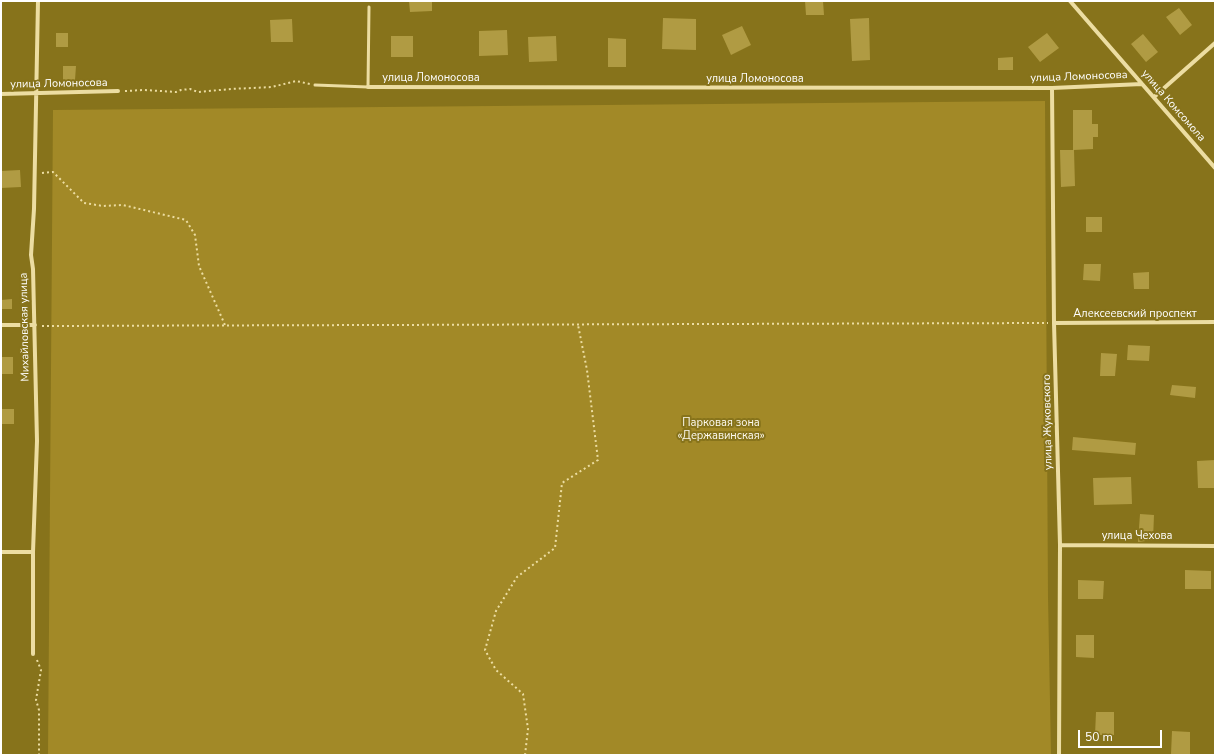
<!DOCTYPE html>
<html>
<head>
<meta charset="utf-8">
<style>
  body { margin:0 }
  #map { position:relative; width:1216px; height:756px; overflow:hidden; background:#87731b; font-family:"Nunito Sans",sans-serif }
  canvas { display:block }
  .frame { position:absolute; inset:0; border:2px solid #fff; pointer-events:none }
  .scale { position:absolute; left:1078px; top:730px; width:84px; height:18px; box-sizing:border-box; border:2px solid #fff; border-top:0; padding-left:5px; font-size:12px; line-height:14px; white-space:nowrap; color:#fff; -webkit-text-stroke:3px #87731b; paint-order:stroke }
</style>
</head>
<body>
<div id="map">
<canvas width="1216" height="756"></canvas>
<div class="frame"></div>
<div class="scale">50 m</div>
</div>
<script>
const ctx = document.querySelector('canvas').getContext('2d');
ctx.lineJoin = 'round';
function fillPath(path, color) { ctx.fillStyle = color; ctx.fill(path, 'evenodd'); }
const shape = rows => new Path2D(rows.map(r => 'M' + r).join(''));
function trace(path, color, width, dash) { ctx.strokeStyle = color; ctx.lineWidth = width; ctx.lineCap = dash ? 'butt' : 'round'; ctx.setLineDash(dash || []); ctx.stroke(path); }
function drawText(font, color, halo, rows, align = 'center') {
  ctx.font = font + ' "Nunito Sans",sans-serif'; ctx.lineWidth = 4; ctx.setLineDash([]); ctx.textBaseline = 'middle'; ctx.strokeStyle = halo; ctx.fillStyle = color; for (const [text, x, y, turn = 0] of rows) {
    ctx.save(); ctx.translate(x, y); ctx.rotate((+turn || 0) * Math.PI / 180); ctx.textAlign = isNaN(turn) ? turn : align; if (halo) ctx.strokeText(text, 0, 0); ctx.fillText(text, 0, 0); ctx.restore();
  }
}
fillPath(shape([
  [1045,101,1048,597,1051,755,48,755,53,110]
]), '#a28927');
fillPath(shape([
  [409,1,432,1,432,11,410,12],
  [805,1,823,1,824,15,806,15],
  [1179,8,1192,25,1180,35,1166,17],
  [663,18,696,19,696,50,662,49],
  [869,18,870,60,852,61,850,19],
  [292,19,293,42,271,42,270,20],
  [742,26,751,45,731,55,722,35],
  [507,30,508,55,479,56,479,31],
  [56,33,68,33,68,47,56,47],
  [1047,33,1059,48,1040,62,1028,47],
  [1143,34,1158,52,1146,62,1131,44],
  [391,36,413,36,413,57,391,57],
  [556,36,557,61,529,62,528,37],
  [608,38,626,39,626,67,608,67],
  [1013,57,1013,70,998,70,998,58],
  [63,66,76,66,75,80,63,80],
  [1073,110,1092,110,1092,124,1098,124,1098,137,1093,137,1093,149,1074,150,1075,186,1061,187,1060,150,1073,150],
  [20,170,21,187,1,188,1,171],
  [1086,217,1102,217,1102,232,1086,232],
  [1084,264,1101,264,1100,281,1083,280],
  [1149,272,1149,289,1134,289,1133,273],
  [12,299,12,309,1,309,1,300],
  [1128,345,1150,346,1149,361,1127,360],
  [1101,353,1117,354,1115,376,1100,376],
  [1,357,13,357,13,374,1,374],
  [1172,385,1196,387,1195,398,1170,395],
  [1,409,14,409,14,424,1,424],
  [1073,437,1136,443,1135,455,1072,450],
  [1215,460,1215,488,1198,488,1197,461],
  [1131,477,1132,504,1094,505,1093,478],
  [1140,514,1154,515,1153,540,1138,542],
  [1185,570,1211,571,1211,589,1185,589],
  [1078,580,1104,581,1103,599,1078,599],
  [1076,635,1094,635,1094,658,1076,657],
  [1096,712,1114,712,1114,735,1095,735],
  [1172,731,1190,732,1190,754,1171,754]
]), '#b09b43');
trace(shape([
  [125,91,144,90,176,92,181,90,190,89,198,92,231,89,272,87,296,81,310,84],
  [42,173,53,172,84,203,103,206,123,205,186,220,195,235,199,266,225,325],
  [42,326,1048,323],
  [37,660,41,670,36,700,39,710,39,755],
  [525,755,528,729,523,694,496,670,485,650,496,611,517,577,555,548,562,483,598,460,587,370,578,325]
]), '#ecdda2', 2, [2, 3]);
trace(shape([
  [315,85,368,87,369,7]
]), '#ecdda2', 3);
trace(shape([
  [1070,1,1215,168],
  [368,87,1052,88,1142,84],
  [1052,88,1054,323,1060,545,1059,755],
  [1,94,118,91],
  [1154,97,1215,43],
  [1054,323,1215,322],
  [1,325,35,325],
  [1060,545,1215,546],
  [1,552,33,552],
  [33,654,33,552,37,441,33,269,31,255,34,209,38,1]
]), '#ecdda2', 4);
drawText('11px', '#fff', '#87731b', [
  ["улица Ломоносова",1079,77,-2],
  ["улица Ломоносова",431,78],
  ["улица Ломоносова",755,79],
  ["улица Ломоносова",59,84,-1],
  ["улица Комсомола",1173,106,49],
  ["Алексеевский проспект",1135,314],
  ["Михайловская улица",25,327,-91],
  ["улица Жуковского",1048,422,-91],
  ["улица Чехова",1137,536]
]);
drawText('11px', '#fefbf1', '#87731b', [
  ["Парковая зона",721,423],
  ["«Державинская»",721,436]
]);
</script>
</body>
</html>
